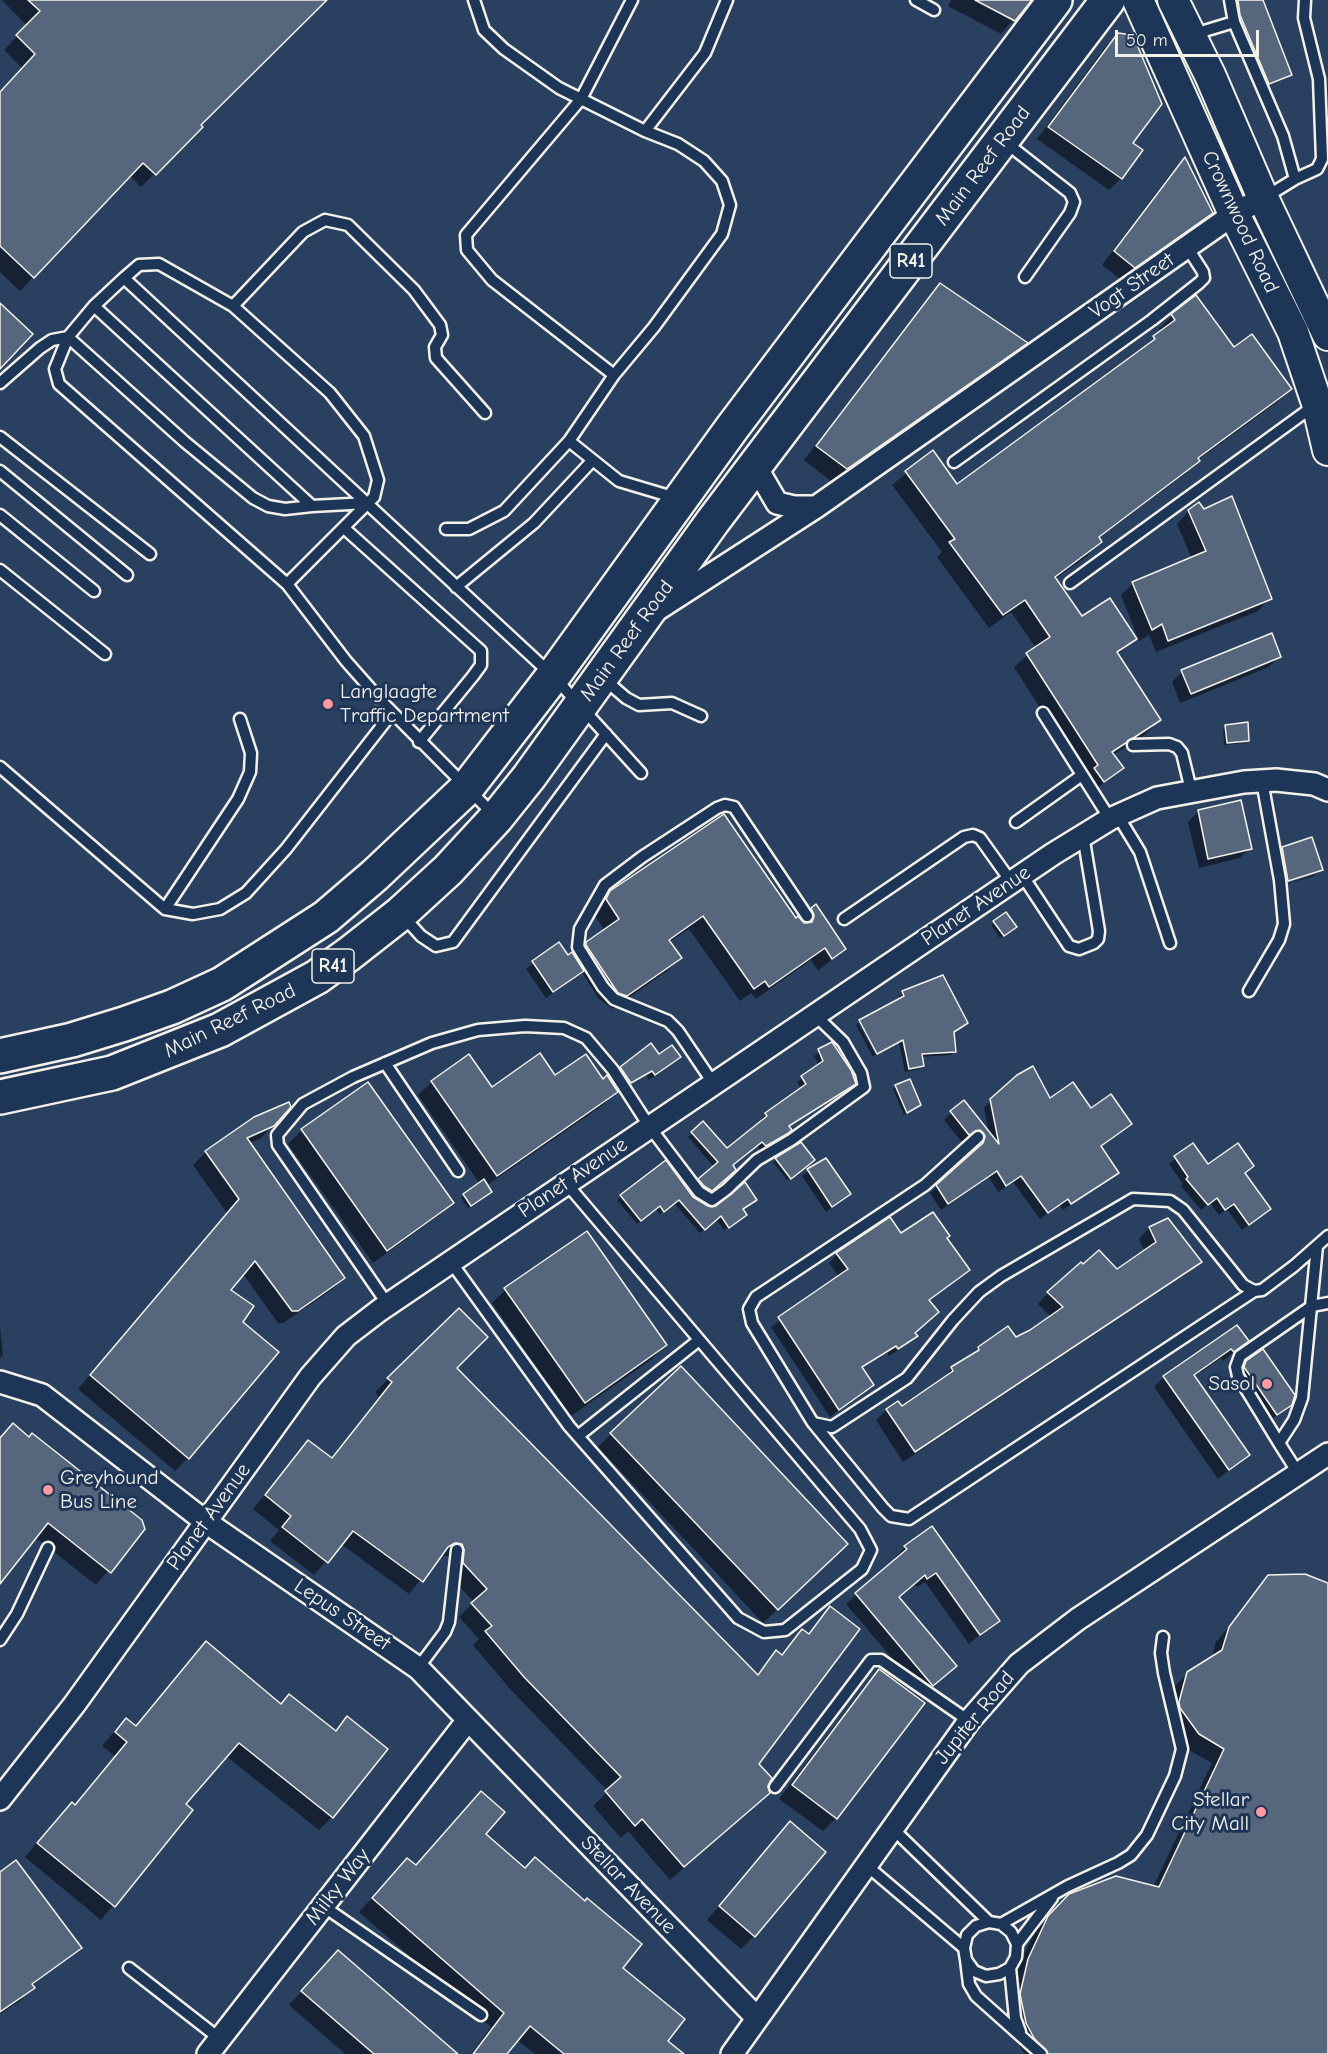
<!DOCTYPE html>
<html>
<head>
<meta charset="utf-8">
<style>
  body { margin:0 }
  #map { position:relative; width:1328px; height:2054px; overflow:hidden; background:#2a4060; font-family:"Comic Neue",sans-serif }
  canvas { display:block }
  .scale { position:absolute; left:1115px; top:30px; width:144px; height:27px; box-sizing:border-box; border:3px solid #f4f1e8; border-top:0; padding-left:8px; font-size:18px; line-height:21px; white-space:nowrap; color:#f4f1e8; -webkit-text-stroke:4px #1d3557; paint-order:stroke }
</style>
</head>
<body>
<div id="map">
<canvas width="1328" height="2054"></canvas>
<div class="scale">50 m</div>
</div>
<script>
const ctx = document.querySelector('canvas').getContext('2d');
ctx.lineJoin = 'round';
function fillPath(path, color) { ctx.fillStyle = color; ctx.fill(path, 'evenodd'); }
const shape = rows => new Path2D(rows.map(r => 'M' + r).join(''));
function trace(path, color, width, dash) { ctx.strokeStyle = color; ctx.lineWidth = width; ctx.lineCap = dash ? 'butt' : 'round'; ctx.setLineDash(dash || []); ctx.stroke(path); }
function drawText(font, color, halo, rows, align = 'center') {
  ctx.font = font + ' "Comic Neue",sans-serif'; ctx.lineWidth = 6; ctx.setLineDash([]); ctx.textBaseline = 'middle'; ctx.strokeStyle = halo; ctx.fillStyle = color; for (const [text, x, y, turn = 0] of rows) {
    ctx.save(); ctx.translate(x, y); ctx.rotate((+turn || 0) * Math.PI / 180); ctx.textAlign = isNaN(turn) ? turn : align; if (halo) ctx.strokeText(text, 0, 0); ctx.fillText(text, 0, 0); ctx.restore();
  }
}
fillPath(shape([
  [2,0,312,0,199,125,201,127,141,187,129,175,20,291,0,272,0,93,23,69,4,50,27,26],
  [951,0,1030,0,1001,34,948,6],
  [1234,0,1261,0,1291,75,1288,78,1266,86,1238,18],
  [1119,34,1131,143,1121,178,1109,190,1037,139,1106,46],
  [1184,160,1212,213,1198,226,1121,280,1102,265,1171,173],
  [940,285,1025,343,1012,356,832,482,804,460,927,299],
  [1172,316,1234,349,1290,389,1277,402,1198,460,1185,474,1098,539,1100,542,1087,556,1054,580,1081,618,1135,639,1117,655,1159,720,1146,734,1113,755,1122,768,1090,794,1085,779,1014,667,1036,648,1011,612,989,628,937,557,942,552,892,485,932,452,957,486,1141,351,1162,332,1159,329],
  [1189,511,1270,598,1258,611,1156,652,1149,635,1139,641,1121,595,1133,583,1192,559,1177,524],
  [1279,657,1269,667,1180,703,1172,682,1182,672],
  [1226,726,1248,740,1245,743,1224,745,1223,729],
  [1198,812,1250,848,1240,858,1199,868,1188,822],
  [1282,848,1321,869,1314,876,1282,886,1315,874,1315,871,1281,882,1276,855],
  [611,892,800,921,812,909,844,949,818,971,811,960,756,999,751,993,740,1001,689,929,669,942,680,958,667,971,613,1009,599,999,581,971,546,998,526,969,559,944,567,957,573,957,605,931,593,913],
  [1006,914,1012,929,1000,938,991,925],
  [903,993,967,1023,953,1033,954,1051,950,1055,921,1057,923,1065,919,1069,905,1072,899,1043,878,1054,861,1021,900,1000,899,997],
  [858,1023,876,1055,873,1057,856,1025],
  [832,1044,849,1088,788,1127,780,1138,760,1150,757,1145,732,1165,715,1188,706,1195,695,1185,714,1167,688,1137,703,1123,727,1150,763,1121,761,1119,766,1114,802,1089,797,1082,819,1066,814,1056],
  [659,1056,679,1057,649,1080,646,1075,625,1088,615,1073,621,1068],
  [602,1081,616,1092,603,1105,486,1186,488,1194,468,1208,461,1198,480,1184,418,1095,432,1082,492,1089],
  [367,1084,452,1203,438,1216,373,1263,288,1144,302,1130],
  [896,1086,916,1107,904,1115,893,1089],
  [1050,1100,1130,1124,1100,1147,1117,1173,1063,1210,1060,1205,1040,1219,1013,1182,998,1192,989,1177,941,1210,930,1193,977,1150,979,1144,972,1136,961,1141,944,1120,963,1102,989,1134,984,1108,991,1101],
  [273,1125,260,1139,249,1143,343,1278,330,1291,283,1323,278,1323,243,1274,229,1290,241,1322,188,1458,175,1471,78,1389,227,1213,193,1165,206,1152],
  [801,1144,811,1163,787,1180,773,1162],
  [1193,1145,1208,1166,1243,1174,1263,1215,1242,1230,1227,1209,1219,1215,1210,1203,1201,1210,1181,1186,1183,1184,1169,1164],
  [808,1171,849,1194,826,1212,802,1176],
  [621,1196,692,1198,708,1208,751,1204,742,1210,741,1218,724,1230,716,1219,700,1233,674,1203,660,1214,656,1209,637,1224,617,1200],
  [1149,1228,1200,1262,1189,1272,903,1462,876,1420,887,1410,901,1408,942,1380,952,1368,979,1348,1015,1339,1051,1317,1038,1304,1048,1293,1081,1264,1117,1271,1145,1252,1139,1239],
  [901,1235,945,1239,968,1270,928,1301,937,1312,914,1333,916,1336,907,1344,889,1356,887,1353,861,1369,872,1384,830,1417,771,1327,839,1277,829,1263,837,1254],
  [505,1290,665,1345,652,1359,571,1416,492,1303],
  [459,1310,455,1368,756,1675,776,1652,780,1655,802,1631,807,1635,830,1608,757,1764,755,1806,670,1880,628,1831,621,1838,593,1806,608,1791,511,1690,473,1645,479,1639,459,1617,474,1602,450,1577,452,1564,448,1556,440,1556,409,1594,341,1544,314,1575,270,1541,279,1530,253,1509,308,1442,330,1459,379,1397,375,1392],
  [0,1327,3,1355,0,1358],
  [1247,1341,1223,1361,1221,1358,1194,1377,1248,1455,1218,1479,1154,1387,1164,1377],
  [1247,1362,1290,1404,1266,1424,1237,1373],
  [611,1434,833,1557,763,1623,598,1447],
  [0,1439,143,1529,96,1585,35,1537,0,1581],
  [905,1547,998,1620,969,1644,925,1582,917,1587,914,1584,897,1598,945,1676,922,1694,846,1604,897,1559,895,1557],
  [1269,1577,1328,1584,1328,2054,1025,2054,1013,2037,1007,2008,1015,1974,1035,1931,1056,1909,1153,1887,1212,1763,1185,1748,1167,1722,1166,1717,1174,1687,1188,1673,1211,1659,1216,1642],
  [206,1643,280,1705,334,1731,347,1718,332,1817,319,1830,226,1756,184,1805,191,1810,101,1920,25,1857,58,1817,72,1804,74,1806,115,1756,102,1746,113,1733,126,1720,135,1727],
  [879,1671,836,1818,823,1831,779,1799,866,1685],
  [790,1823,754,1936,741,1949,707,1920],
  [483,1834,621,1968,666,2041,668,2054,535,2054,517,2040,506,2054,471,2054,491,2027,359,1912,407,1860,415,1867],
  [0,1874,80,1947,32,1986,20,2001,0,2014],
  [338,1952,455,2054,345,2054,289,2005]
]), '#0007');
const building = shape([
  [28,0,327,0,201,125,203,127,156,175,143,163,34,278,0,246,0,92,35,54,16,35,40,11,28,0],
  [975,0,1032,0,1015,21,975,0],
  [1238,0,1263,0,1292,75,1269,84,1240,15,1238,0],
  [1118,33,1133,35,1162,104,1133,143,1143,150,1122,179,1048,127,1118,33],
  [1185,157,1213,213,1135,268,1114,251,1185,157],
  [940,283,1028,343,847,469,816,446,940,283],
  [1196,295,1234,347,1252,334,1292,389,1198,458,1200,461,1099,537,1102,542,1055,577,1082,616,1110,598,1137,639,1117,652,1161,720,1112,752,1124,768,1104,782,1094,768,1098,765,1026,653,1050,637,1025,600,1003,615,949,542,955,539,905,471,933,450,957,484,1155,339,1153,336,1175,320,1171,314,1196,295],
  [0,303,33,334,0,369,0,303],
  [1232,496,1272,599,1168,641,1162,624,1152,630,1132,582,1206,551,1188,510,1199,502,1204,509,1232,496],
  [1272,633,1281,657,1191,694,1181,670,1272,633],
  [1248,722,1249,741,1227,743,1225,725,1248,722],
  [1241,800,1252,849,1208,859,1198,810,1241,800],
  [724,814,796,918,798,916,804,923,812,922,814,915,811,908,816,904,846,949,832,959,825,948,769,987,765,981,754,989,703,916,669,940,682,958,627,996,618,993,586,945,586,942,619,919,606,899,610,891,724,814],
  [1312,837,1323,870,1288,881,1282,847,1312,837],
  [1006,912,1017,927,1004,936,993,921,1006,912],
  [559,942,568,955,572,952,584,971,553,992,532,961,559,942],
  [943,975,968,1023,954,1032,956,1052,922,1054,924,1066,909,1069,903,1040,877,1054,859,1020,904,996,902,991,943,975],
  [832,1042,851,1070,856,1084,789,1126,792,1130,787,1134,766,1146,762,1142,733,1165,736,1170,712,1191,704,1186,698,1179,718,1162,691,1132,703,1121,727,1148,767,1116,765,1113,806,1084,801,1076,823,1061,818,1049,832,1042],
  [651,1043,659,1054,672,1045,681,1057,655,1075,652,1071,631,1083,620,1067,651,1043],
  [540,1053,555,1075,586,1054,603,1079,607,1075,618,1092,497,1176,431,1081,469,1054,492,1087,540,1053],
  [1033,1066,1050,1098,1073,1082,1091,1108,1111,1094,1132,1124,1101,1146,1119,1173,1071,1204,1068,1199,1048,1213,1021,1176,1006,1186,997,1171,948,1204,936,1185,983,1143,985,1136,980,1130,969,1135,950,1111,964,1100,999,1144,990,1099,1017,1075,1033,1066],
  [910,1079,921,1105,907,1113,895,1085,910,1079],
  [368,1082,454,1203,387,1251,301,1129,368,1082],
  [289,1102,291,1107,274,1126,247,1138,345,1278,298,1311,292,1311,255,1261,231,1290,254,1306,243,1322,279,1352,189,1459,90,1375,239,1199,205,1151,254,1117,289,1102],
  [801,1142,815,1160,791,1179,775,1158,801,1142],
  [1193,1143,1208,1164,1238,1143,1254,1166,1245,1173,1271,1209,1249,1225,1234,1204,1225,1210,1217,1198,1208,1205,1186,1179,1188,1177,1174,1156,1193,1143],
  [826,1158,851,1194,832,1207,807,1169,826,1158],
  [666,1160,693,1197,708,1206,716,1206,745,1182,757,1200,743,1209,747,1215,729,1228,721,1216,705,1230,679,1200,664,1212,660,1206,641,1221,620,1195,666,1160],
  [484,1179,492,1192,471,1206,463,1194,484,1179],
  [933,1212,950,1236,947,1238,970,1270,929,1300,939,1312,915,1333,918,1336,898,1349,896,1346,862,1367,874,1385,839,1410,778,1317,848,1269,836,1253,890,1217,901,1233,933,1212],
  [1168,1218,1202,1262,915,1452,886,1409,898,1401,902,1406,953,1371,951,1367,979,1350,978,1347,1008,1326,1016,1337,1030,1330,1063,1307,1047,1292,1081,1262,1083,1264,1099,1250,1117,1269,1156,1242,1149,1227,1168,1218],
  [587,1231,667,1345,585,1403,504,1288,587,1231],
  [459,1308,488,1337,457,1368,758,1675,776,1650,782,1655,802,1629,809,1634,830,1606,860,1629,759,1764,772,1778,768,1786,770,1793,684,1867,642,1819,635,1826,605,1791,621,1777,524,1677,485,1631,492,1626,471,1603,487,1589,463,1563,464,1550,462,1544,455,1543,448,1547,423,1582,353,1531,328,1563,282,1527,291,1516,265,1495,308,1440,332,1458,392,1382,387,1378,459,1308],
  [1237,1325,1249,1341,1234,1352,1231,1349,1194,1375,1250,1455,1229,1470,1163,1376,1237,1325],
  [1263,1349,1295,1395,1292,1405,1277,1415,1244,1367,1246,1361,1263,1349],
  [681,1366,848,1544,778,1610,610,1433,681,1366],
  [13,1423,29,1437,32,1433,142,1520,145,1529,111,1573,48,1523,0,1584,0,1438,13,1423],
  [932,1526,1000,1621,980,1635,936,1573,927,1579,925,1575,899,1597,957,1666,933,1686,855,1593,907,1549,904,1546,932,1526],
  [1305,1574,1328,1583,1328,2054,1048,2054,1034,2038,1026,2023,1020,1994,1028,1959,1048,1916,1069,1894,1116,1876,1159,1887,1224,1749,1199,1734,1180,1708,1179,1702,1187,1672,1222,1650,1229,1627,1268,1575,1305,1574],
  [206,1641,281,1704,289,1694,336,1731,347,1716,388,1749,333,1818,239,1743,186,1804,193,1810,115,1907,37,1843,72,1802,75,1805,127,1742,115,1732,126,1718,136,1726,206,1641],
  [879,1669,925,1703,837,1819,792,1785,879,1669],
  [481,1791,505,1812,486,1834,525,1868,535,1857,585,1901,587,1898,642,1944,623,1968,685,2019,668,2041,684,2054,564,2054,530,2026,507,2054,473,2054,504,2013,372,1898,407,1858,416,1865,481,1791],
  [790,1821,826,1852,755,1937,719,1906,790,1821],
  [16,1860,82,1948,32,1984,35,1988,0,2012,0,1872,16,1860],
  [338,1950,458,2054,374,2054,301,1991,338,1950]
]);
fillPath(building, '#56677d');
trace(building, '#f4f1e8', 1.5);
const lane = shape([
  [474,0,484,30,504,49,559,88,645,131,678,144,704,161,722,181,730,205,722,234,654,327,614,375,569,441,619,481,676,498],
  [916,0,934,10],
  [1230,0,1234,22,1283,136,1295,179,1264,198],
  [1191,35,1234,22],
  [645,131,705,53,727,0],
  [1005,142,1070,193,1074,202,1070,213,1025,277],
  [1295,179,1317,169,1322,159,1319,79,1304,18,1305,0],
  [124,278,139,265,159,264,233,306,330,393,364,436,378,480,374,497,287,584],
  [94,306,312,506,368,503],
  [233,306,303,232,325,220,348,225,414,290,440,325,442,335,435,347,436,358,485,413],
  [614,375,492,280,467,250,466,235,581,99,632,0],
  [0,383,40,348,52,340,68,337,185,442,253,498,268,506,285,509,312,506],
  [0,437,150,554],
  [954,462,1152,320,1199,283,1204,278,1203,272,1187,247],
  [0,471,127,575],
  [0,515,94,591],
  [344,528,481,651,481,665,473,676,419,742],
  [446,529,469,529,504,511,569,441],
  [0,570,105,654],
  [1070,583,1315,405],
  [456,587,534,523,592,461],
  [604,679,626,698,639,705,672,703,701,716],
  [1043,713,1110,819],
  [1133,745,1169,744,1177,747,1182,753,1191,790],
  [0,767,165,909,193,914,220,909,246,893,286,849,392,713],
  [494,815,384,704,346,661,287,584,59,384,55,369,68,337,94,306,124,278,553,676,641,773],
  [1118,816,1140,852,1170,943],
  [1016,822,1082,775],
  [1022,875,1069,946,1079,949,1094,943,1098,939,1099,931,1083,835],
  [165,909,238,799,250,772,251,753,240,719],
  [403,916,421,936,436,946,453,942,606,734],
  [844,919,964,837,973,835,980,838,1012,883],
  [1249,991,1279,940,1284,924,1280,880,1262,781],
  [385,1063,458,1171],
  [713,1083,678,1031,668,1021,614,999,603,987,578,947,580,929,605,885,642,857,717,808,725,805,734,807,807,916],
  [978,1137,925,1185,756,1297,749,1309,752,1323,813,1423,832,1427,907,1378,953,1320,979,1292,1001,1276,1133,1199,1170,1201,1183,1210,1243,1285,1254,1291,1262,1290,1294,1266,1328,1236],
  [451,1262,569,1426,738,1618,764,1632,785,1630,862,1569,871,1550,860,1529,566,1183],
  [388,1305,278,1145,277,1135,303,1104,353,1077,432,1043,478,1030,525,1026,564,1028,586,1038,613,1070,649,1126,699,1192,712,1200,727,1189,757,1160,791,1140,864,1087,861,1073,843,1042,815,1015],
  [814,1424,883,1508,891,1516,909,1519,1254,1291],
  [578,1436,699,1340],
  [1279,1443,1238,1376,1236,1367,1240,1356,1312,1306,1328,1303],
  [1298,1473,1279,1443,1294,1420,1302,1398,1317,1246],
  [0,1640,17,1614,48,1548],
  [418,1668,445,1632,449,1622,457,1550],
  [775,1787,871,1660,881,1660,969,1721],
  [892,1828,989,1922],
  [866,1865,964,1948,966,1960,974,1971,986,1976,999,1974,1010,1968,1016,1957,1017,1944,1011,1932,1001,1924,989,1922,976,1926,967,1935,964,1948],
  [323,1906,481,2015],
  [1001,1924,1068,1886,1118,1863,1131,1855,1147,1835,1175,1776,1182,1749,1164,1673,1161,1653,1163,1637],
  [1017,1944,1052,1898],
  [966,1960,969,1984,976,1996,1041,2054],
  [129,1968,220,2039],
  [1010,1968,1015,2018,1020,2032]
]);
const street = shape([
  [756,467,777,503,794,507,816,507],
  [655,611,816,507,1234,214,1263,198],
  [0,1382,42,1395,206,1522,418,1668,757,2018],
  [0,1799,74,1705,310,1377,346,1336,380,1310,1053,854,1110,819,1157,798,1244,782,1276,780,1314,784,1328,790],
  [208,2054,468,1720],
  [732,2054,969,1721,1019,1664,1078,1619,1328,1454]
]);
const secondary = shape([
  [1138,0,1234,214,1293,332,1317,403,1328,450],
  [1173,0,1210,75,1263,198,1328,335]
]);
const primary = shape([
  [0,1056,72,1040,124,1024,172,1007,222,984,326,917,375,875,466,789,553,676,732,428,1055,0],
  [0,1097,112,1073,220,1030,317,977,349,954,400,914,448,870,497,817,529,777,713,521,1108,0]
]);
trace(lane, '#f4f1e8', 15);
trace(street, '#f4f1e8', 26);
trace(secondary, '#f4f1e8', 34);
trace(primary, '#f4f1e8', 38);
trace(lane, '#1d3557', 10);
trace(street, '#1d3557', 21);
trace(secondary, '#1d3557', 30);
trace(primary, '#1d3557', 33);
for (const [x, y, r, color] of [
  [328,704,6,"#ff9aa2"],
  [1267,1384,6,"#ff9aa2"],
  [48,1490,6,"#ff9aa2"],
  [1261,1812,6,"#ff9aa2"]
]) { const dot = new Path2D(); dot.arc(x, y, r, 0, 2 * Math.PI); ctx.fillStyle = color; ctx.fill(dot); trace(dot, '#1d3557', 2); }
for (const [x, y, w] of [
  [911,261,42],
  [333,966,42]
]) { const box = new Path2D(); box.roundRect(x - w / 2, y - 17, w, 34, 4.5); ctx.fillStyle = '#1d3557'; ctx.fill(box); trace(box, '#f4f1e8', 1.5); }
drawText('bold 20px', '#f4f1e8', null, [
  ["R41",911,261],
  ["R41",333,966]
]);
drawText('21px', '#f4f1e8', '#1d3557', [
  ["Main Reef Road",983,166,-53],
  ["Crownwood Road",1240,222,65],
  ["Vogt Street",1132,286,-35],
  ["Main Reef Road",627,641,-54],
  ["Planet Avenue",976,906,-34],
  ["Main Reef Road",230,1021,-26],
  ["Planet Avenue",573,1178,-34],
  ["Planet Avenue",209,1517,-54],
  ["Lepus Street",342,1615,34],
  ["Jupiter Road",975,1718,-51],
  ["Stellar Avenue",628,1885,46],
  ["Milky Way",338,1887,-52]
]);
drawText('21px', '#f4f1e8', '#1d3557', [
  ["Langlaagte",340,692],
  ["Traffic Department",340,716],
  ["Sasol",1255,1384,"right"],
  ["Greyhound",60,1478],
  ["Bus Line",60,1502],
  ["Stellar",1249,1800,"right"],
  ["City Mall",1249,1824,"right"]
], 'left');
</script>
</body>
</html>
